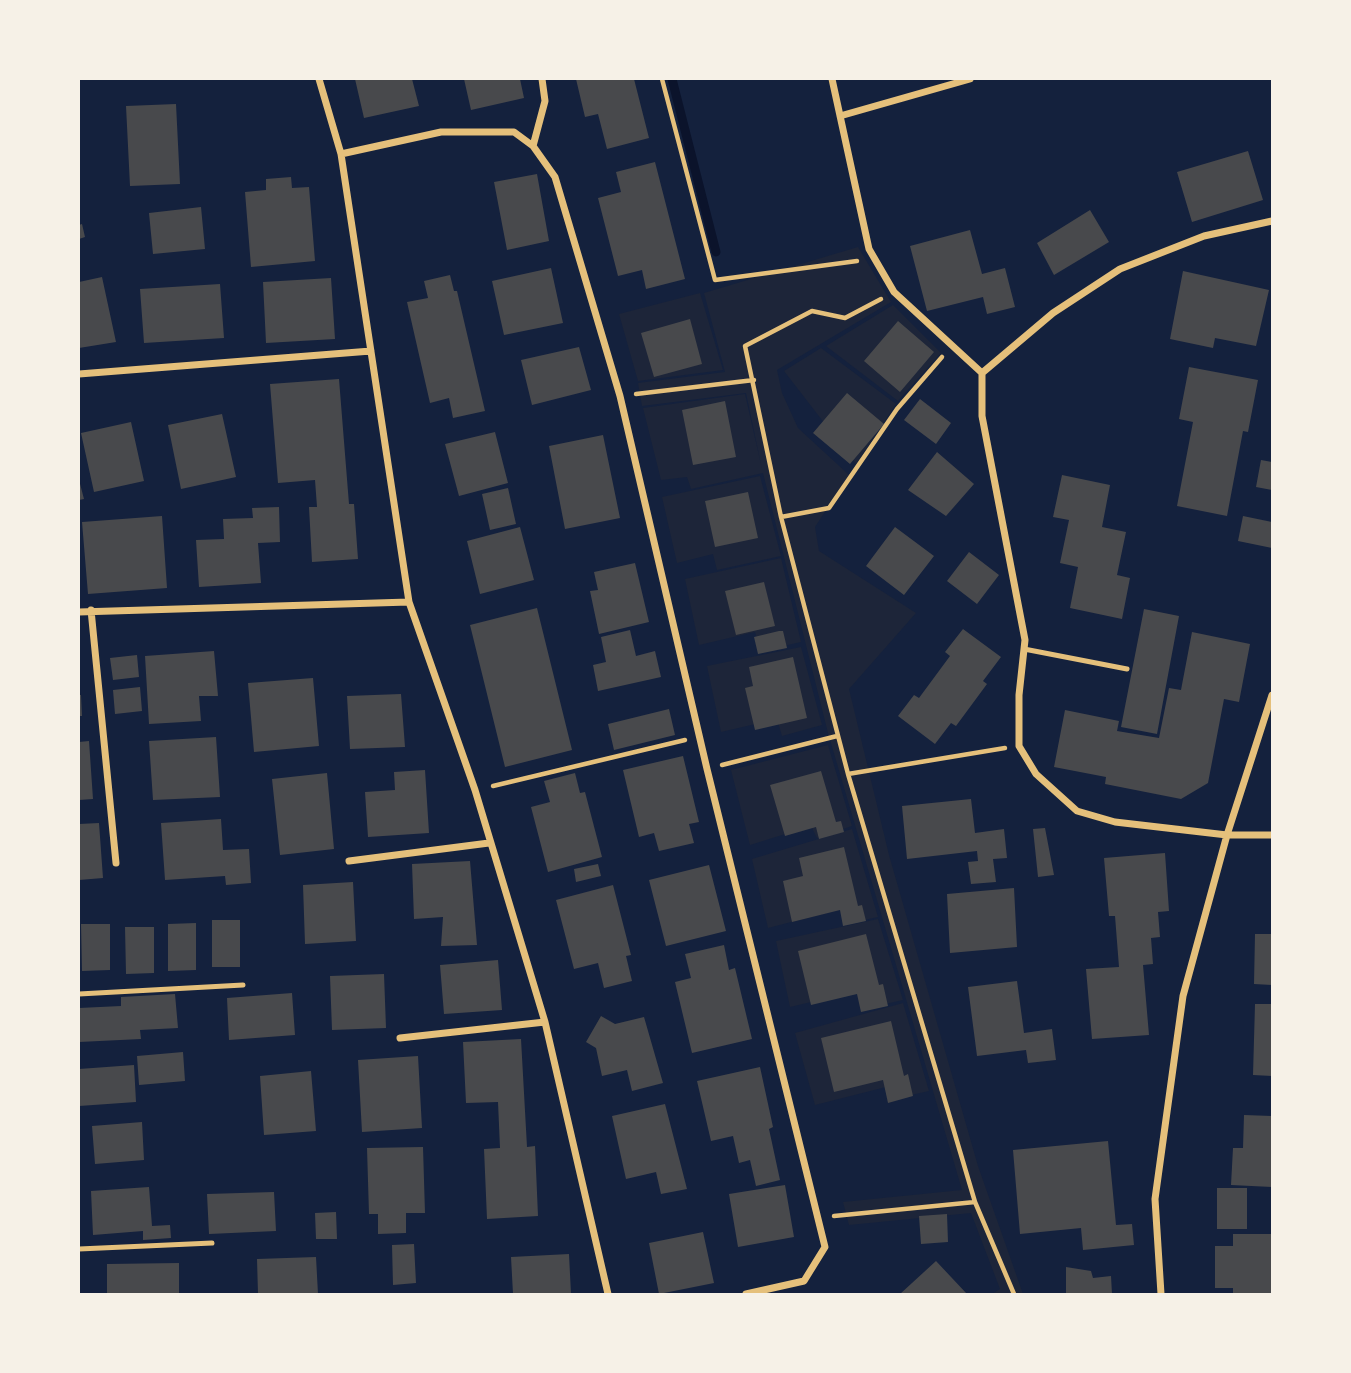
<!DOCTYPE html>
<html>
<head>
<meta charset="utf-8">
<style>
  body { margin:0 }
  #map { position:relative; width:1351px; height:1373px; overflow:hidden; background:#14213d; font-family:"Golos Text",sans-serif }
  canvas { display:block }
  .frame { position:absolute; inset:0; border:80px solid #f6f1e7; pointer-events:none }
</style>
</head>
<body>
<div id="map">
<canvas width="1351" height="1373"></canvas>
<div class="frame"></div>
</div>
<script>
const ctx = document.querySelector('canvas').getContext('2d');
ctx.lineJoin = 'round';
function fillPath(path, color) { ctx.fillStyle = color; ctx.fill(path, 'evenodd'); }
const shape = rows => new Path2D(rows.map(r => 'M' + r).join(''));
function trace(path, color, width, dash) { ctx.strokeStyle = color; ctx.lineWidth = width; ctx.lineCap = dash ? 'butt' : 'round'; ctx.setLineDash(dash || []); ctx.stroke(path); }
fillPath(shape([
  [858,247,891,302,777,370,782,393,798,428,849,475,815,527,819,551,916,613,849,689,889,855,978,1166,1023,1294,992,1294,1000,1289,971,1213,849,1225,843,1202,962,1190,828,733,763,473,691,489,687,477,661,480,643,408,745,394,762,469,746,393,642,406,638,383,725,372,704,293],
  [700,293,723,370,638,381,619,314],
  [893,305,941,353,898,401,826,346],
  [821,348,896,404,856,464,784,371],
  [760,476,781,556,717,570,713,554,677,563,662,497],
  [781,558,801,642,761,651,755,632,699,645,685,579],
  [801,647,822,725,782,736,777,719,721,732,707,666],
  [828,745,852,826,817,838,811,826,750,845,731,770],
  [852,829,878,917,846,924,841,909,768,928,752,859],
  [878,919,903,1000,863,1009,858,991,790,1007,776,941],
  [903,1003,929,1091,889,1100,886,1087,815,1105,795,1033]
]), '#1d2539');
trace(shape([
  [672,79,716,252]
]), '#0b132b', 9);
fillPath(shape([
  [355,79,412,79,419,106,364,118],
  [464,79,520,79,524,98,471,110],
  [576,79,634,79,649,138,607,149,598,114,585,117],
  [176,104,180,184,130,186,126,106],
  [1248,151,1263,200,1192,222,1177,172],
  [655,162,685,279,646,289,642,270,618,276,598,198,621,192,616,172],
  [537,174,549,241,507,250,494,182],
  [291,177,292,188,309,187,315,261,251,267,245,192,266,190,266,179],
  [201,207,205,249,153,254,149,213],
  [1090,210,1109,242,1054,275,1037,243],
  [82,224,85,237,79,239,79,225],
  [970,230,982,274,1005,268,1015,307,987,314,983,297,927,311,910,246],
  [551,268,563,323,504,335,492,281],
  [1183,271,1269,290,1256,346,1215,338,1213,348,1170,339],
  [450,275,454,291,457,291,485,411,453,418,449,398,430,403,407,302,428,298,424,281],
  [102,277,116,342,79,348,79,282],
  [331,278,335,339,266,343,263,282],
  [220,284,224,338,144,343,140,289],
  [690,319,702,364,654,377,641,333],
  [898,321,934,352,900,392,864,361],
  [579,347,591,390,532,405,521,360],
  [1189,367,1258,380,1248,432,1243,431,1227,516,1177,506,1193,422,1179,419],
  [339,379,349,504,354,504,358,559,312,562,309,507,317,507,315,480,278,483,270,384],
  [847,393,884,424,850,464,813,433],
  [920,399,951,423,936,444,904,420],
  [725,401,736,457,693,465,682,410],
  [222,414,236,477,181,489,168,425],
  [131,422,144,481,94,492,81,433],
  [495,432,508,483,459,496,445,444],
  [603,435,620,518,565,529,549,446],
  [937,452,974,484,946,516,908,490],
  [1261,460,1272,462,1272,490,1256,487],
  [1062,475,1110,485,1102,527,1126,532,1117,575,1130,578,1122,619,1070,608,1078,567,1060,563,1069,520,1053,517],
  [79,480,84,499,79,500],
  [508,488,516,524,490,530,482,494],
  [748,492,758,538,715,547,705,501],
  [279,507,280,542,258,543,261,583,199,587,196,540,224,539,223,519,253,518,252,508],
  [162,516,167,588,88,594,82,522],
  [1243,516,1272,522,1272,548,1238,541],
  [520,527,534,580,480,594,467,541],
  [895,527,934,556,904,595,866,566],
  [969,552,999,575,977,604,947,581],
  [635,563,649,622,599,634,590,591,598,590,594,572],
  [764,582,775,626,736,635,725,591],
  [537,608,572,750,505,767,470,625],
  [1144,609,1179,616,1157,734,1121,727],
  [963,629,1001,657,983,681,987,684,956,726,951,723,935,744,898,716,914,695,919,698,950,656,945,652],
  [630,630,636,656,655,651,661,677,598,691,593,665,606,662,601,637],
  [779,631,783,631,787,648,758,654,754,637],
  [1192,632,1250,644,1239,702,1224,699,1208,783,1181,799,1105,784,1106,777,1054,767,1065,710,1119,721,1117,731,1159,738,1169,688,1181,690],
  [214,651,218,696,199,696,201,721,149,724,145,656],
  [137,655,139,677,113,680,110,658],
  [793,657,807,718,755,730,745,688,753,686,749,667],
  [313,678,319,746,254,752,248,683],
  [140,687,142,711,115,714,113,690],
  [401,694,405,747,350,749,347,696],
  [79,695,81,695,82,716,79,716],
  [669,709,675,735,614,750,608,724],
  [216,737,220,797,153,800,149,741],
  [89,741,93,799,79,800,79,742],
  [683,756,699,822,689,824,694,843,659,851,654,833,639,837,623,770],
  [425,770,429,833,368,837,365,792,395,790,394,772],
  [821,771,836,822,841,821,844,832,819,839,816,827,785,836,770,785],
  [327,773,334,849,280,855,272,779],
  [575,773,580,793,585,792,602,857,548,872,531,807,550,802,544,781],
  [971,799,975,833,1004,829,1007,858,993,859,996,882,971,884,968,862,978,861,977,851,907,859,902,806],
  [221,819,223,850,249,849,251,883,226,885,225,876,165,880,161,823],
  [99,823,103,878,79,880,79,824],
  [1045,828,1054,875,1038,877,1033,829],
  [844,847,858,906,862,905,866,921,843,926,840,910,792,922,783,881,803,876,799,858],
  [1165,853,1169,911,1158,912,1160,937,1151,938,1153,964,1143,965,1149,1035,1092,1039,1086,969,1119,967,1115,916,1109,916,1104,858],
  [470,861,477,945,441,946,443,917,414,919,412,864],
  [598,864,601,876,576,882,574,869],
  [709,865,726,931,666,946,649,880],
  [353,882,356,941,305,944,303,885],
  [613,885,631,955,626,956,632,981,604,988,598,963,574,969,556,900],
  [1014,888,1017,947,950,953,947,894],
  [212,920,240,920,240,967,212,967],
  [196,923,196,970,168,971,168,924],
  [81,924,110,924,110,970,82,971],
  [125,927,154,927,154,973,126,974],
  [866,934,879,985,883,984,888,1006,861,1012,857,994,811,1005,798,951],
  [1255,934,1272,934,1272,985,1254,984],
  [724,945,729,970,735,968,752,1039,692,1053,675,982,691,978,685,954],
  [498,960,502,1010,444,1014,440,965],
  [384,974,386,1028,332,1030,330,976],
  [1017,981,1024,1033,1052,1029,1056,1060,1028,1063,1026,1050,977,1056,968,987],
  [292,993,295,1035,229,1040,227,998],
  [175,994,178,1028,140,1030,141,1039,79,1042,79,1008,121,1006,121,997],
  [1255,1004,1272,1004,1272,1076,1253,1075],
  [601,1016,615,1024,644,1017,663,1083,632,1091,627,1070,602,1076,596,1048,586,1042],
  [891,1021,904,1076,908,1074,913,1096,888,1103,883,1080,834,1092,821,1038],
  [521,1039,527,1147,535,1146,538,1216,487,1219,484,1149,500,1148,498,1102,466,1103,463,1042],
  [183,1052,185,1081,139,1085,137,1056],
  [418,1056,422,1128,362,1132,358,1060],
  [134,1065,136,1102,79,1106,79,1069],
  [760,1067,773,1127,769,1129,780,1180,756,1186,750,1160,739,1163,733,1136,711,1141,697,1081],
  [311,1071,316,1131,264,1135,260,1076],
  [665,1104,687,1189,661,1194,656,1172,626,1179,612,1116],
  [1244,1115,1272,1116,1272,1187,1231,1185,1233,1148,1243,1148],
  [142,1122,144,1160,95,1164,92,1126],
  [1108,1141,1116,1225,1132,1224,1134,1245,1083,1250,1081,1228,1020,1234,1013,1150],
  [423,1147,425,1213,406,1213,406,1233,378,1234,378,1214,369,1214,367,1148],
  [785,1185,794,1237,738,1247,729,1194],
  [149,1187,152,1226,170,1225,171,1238,143,1240,143,1231,93,1235,91,1191],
  [1217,1188,1247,1188,1247,1229,1217,1229],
  [274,1192,276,1231,209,1234,207,1194],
  [336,1212,337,1239,316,1239,315,1213],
  [947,1214,948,1242,921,1244,919,1216],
  [703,1232,714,1283,659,1294,649,1243],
  [1233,1234,1272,1234,1272,1294,1233,1294,1233,1288,1215,1288,1215,1246,1233,1246],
  [414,1244,416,1283,393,1285,392,1245],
  [569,1254,571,1294,513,1294,511,1257],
  [316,1257,318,1294,258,1294,257,1259],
  [936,1261,967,1294,900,1294],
  [179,1263,179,1294,107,1294,107,1264],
  [1066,1267,1091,1271,1093,1278,1111,1276,1112,1294,1066,1294]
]), '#48494c');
trace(shape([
  [662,79,715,280,857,261],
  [881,299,845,318,812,311,745,346,781,517,848,774,975,1202,1014,1294],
  [636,394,754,380],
  [781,517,829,508,897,409,942,357],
  [722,765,837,736],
  [848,774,1005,748],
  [493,786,685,740],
  [834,1216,975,1202]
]), '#e5c07b', 4.5);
trace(shape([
  [1024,649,1127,669],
  [79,994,243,985],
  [79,1249,212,1243]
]), '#e5c07b', 5);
trace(shape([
  [319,79,341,154,409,602,475,790,545,1022,608,1294],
  [832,79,869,249,894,292,982,373],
  [840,116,970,79],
  [533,146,545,101,542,79],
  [341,154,441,132,514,132,533,146,555,177,620,396,707,769,825,1247,804,1281,746,1294],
  [1272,221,1204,236,1120,269,1053,313,982,373,982,416,1025,640,1019,695,1019,746,1036,774,1077,811,1115,822,1227,835,1272,835],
  [79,374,371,351],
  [91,610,116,863],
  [79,612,409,602],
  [349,861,489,843],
  [400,1038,545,1022],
  [1161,1294,1155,1199,1183,996,1227,835,1272,695]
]), '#e5c07b', 7);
</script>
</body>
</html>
